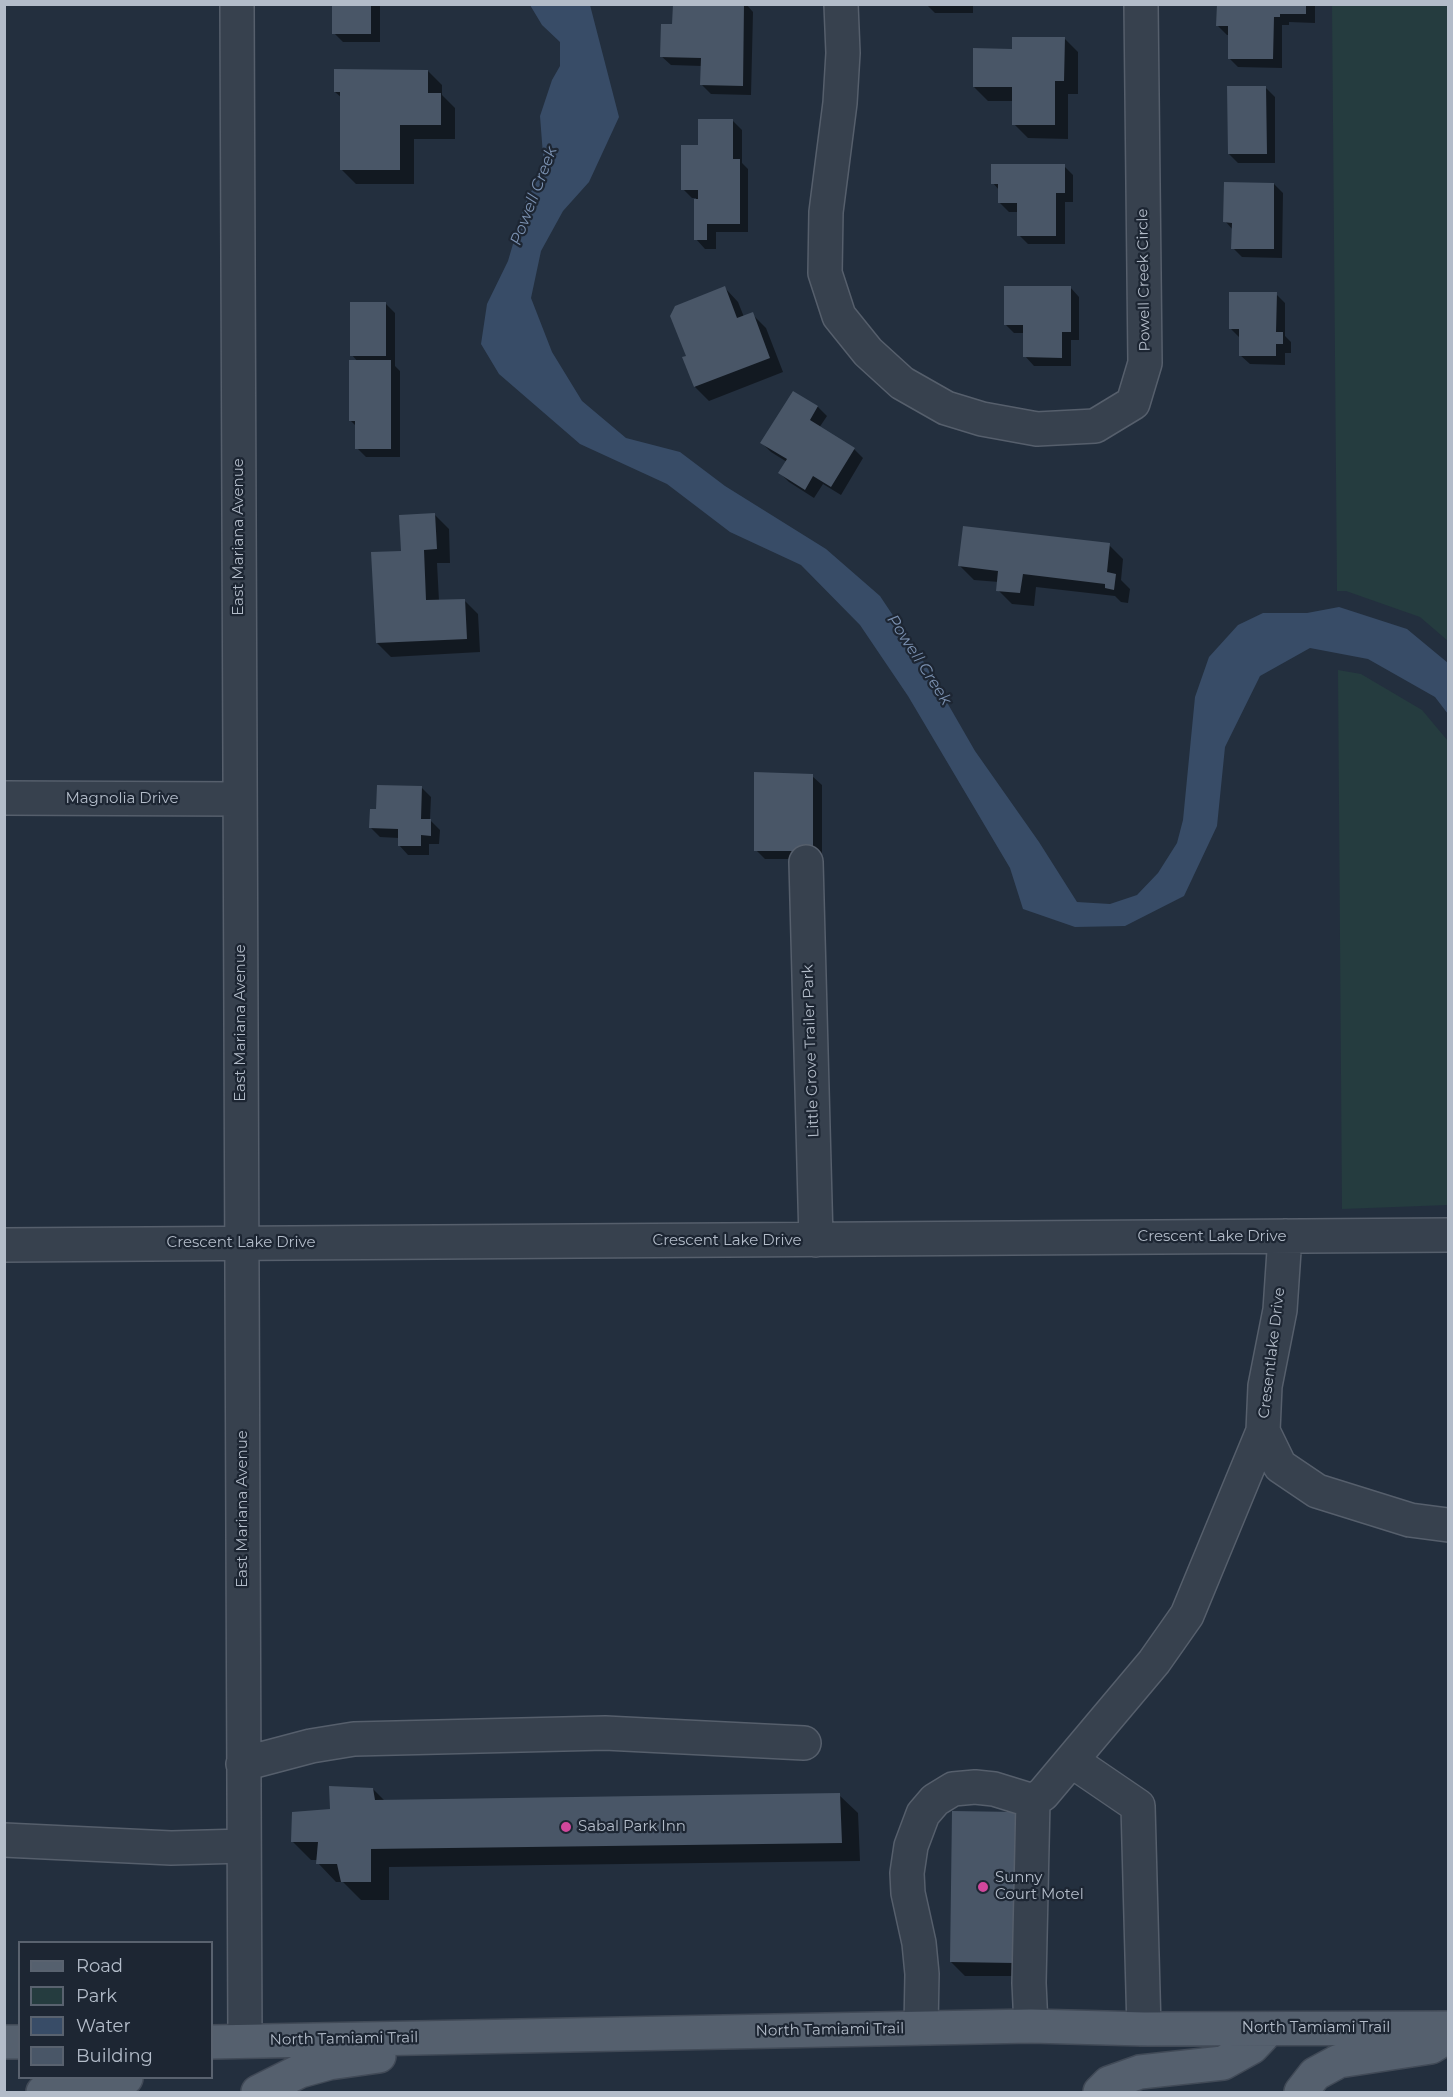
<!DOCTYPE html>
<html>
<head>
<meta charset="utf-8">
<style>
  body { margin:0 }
  #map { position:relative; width:1453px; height:2097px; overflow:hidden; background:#232f3e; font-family:Montserrat,sans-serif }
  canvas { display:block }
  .frame { position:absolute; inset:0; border:6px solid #b3bcc9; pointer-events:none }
  .legend { position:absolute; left:18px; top:1941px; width:195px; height:138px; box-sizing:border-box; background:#1d2633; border:2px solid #59626f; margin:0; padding:8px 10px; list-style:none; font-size:18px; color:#b3bcc9 }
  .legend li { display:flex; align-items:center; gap:12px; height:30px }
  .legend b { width:30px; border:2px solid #59626f }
</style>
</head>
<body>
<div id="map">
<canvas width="1453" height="2097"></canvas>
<div class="frame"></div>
<ul class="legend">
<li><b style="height:8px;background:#55606e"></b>Road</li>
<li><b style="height:16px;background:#253c3f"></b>Park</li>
<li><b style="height:16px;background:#384c67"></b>Water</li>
<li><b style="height:16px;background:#495667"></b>Building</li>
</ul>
</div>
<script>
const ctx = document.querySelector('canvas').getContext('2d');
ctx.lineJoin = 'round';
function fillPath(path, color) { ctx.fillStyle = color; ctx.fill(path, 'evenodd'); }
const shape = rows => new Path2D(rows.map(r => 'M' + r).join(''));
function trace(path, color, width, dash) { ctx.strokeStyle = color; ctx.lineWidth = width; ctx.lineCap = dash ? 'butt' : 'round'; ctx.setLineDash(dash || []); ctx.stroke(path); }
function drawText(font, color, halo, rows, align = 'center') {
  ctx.font = font + ' Montserrat,sans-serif'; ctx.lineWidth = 4.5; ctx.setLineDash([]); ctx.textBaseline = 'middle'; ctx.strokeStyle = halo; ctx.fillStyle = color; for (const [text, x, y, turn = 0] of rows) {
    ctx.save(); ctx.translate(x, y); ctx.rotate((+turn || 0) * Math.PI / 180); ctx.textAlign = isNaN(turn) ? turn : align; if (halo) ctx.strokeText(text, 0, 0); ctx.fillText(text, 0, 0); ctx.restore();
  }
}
fillPath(shape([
  [1332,5,1448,5,1448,641,1420,617,1346,591,1337,591],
  [1338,670,1361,674,1422,710,1448,741,1448,1205,1342,1209]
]), '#253c3f');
fillPath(shape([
  [530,5,590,5,619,117,589,182,563,211,541,251,531,298,552,352,582,401,626,438,680,452,725,486,826,549,880,596,922,659,975,751,1039,842,1077,902,1110,904,1137,895,1158,873,1177,843,1183,820,1195,697,1209,657,1238,625,1263,613,1307,613,1339,607,1407,629,1448,663,1448,714,1435,697,1368,659,1310,648,1260,676,1225,747,1217,826,1184,896,1125,926,1075,927,1023,909,1010,868,908,696,860,625,801,565,730,532,667,484,580,444,499,374,481,344,487,304,508,261,525,203,544,168,540,116,552,80,560,66,560,42,542,25]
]), '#384c67');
fillPath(shape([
  [334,4,380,4,380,42,343,42,334,33],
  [674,4,746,4,753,12,751,95,711,94,702,85,702,66,671,65,661,56,674,26],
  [926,4,973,4,973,13,935,13],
  [1218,4,1315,4,1315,23,1289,22,1289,25,1282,25,1282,68,1238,67,1229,58,1229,35,1227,35,1218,26],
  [1064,38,1078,52,1078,94,1068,94,1068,139,1028,138,1014,124,1014,101,988,101,974,87,1014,50],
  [428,71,442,85,442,95,455,108,455,139,414,139,414,184,356,184,342,170,342,98,335,92],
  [1265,87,1275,97,1275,163,1238,163,1229,154],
  [733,121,742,130,742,163,748,169,748,232,716,232,716,249,705,249,696,239,696,198,692,198,683,189,699,147],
  [1064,166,1073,175,1073,202,1065,202,1065,244,1028,244,1019,235,1019,212,1009,212,999,202,999,190,993,183],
  [1274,184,1283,193,1282,258,1242,257,1233,248,1233,230,1225,221],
  [1070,287,1079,297,1079,340,1071,340,1071,366,1034,366,1025,356,1025,333,1014,333,1005,324],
  [725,288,738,302,744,317,752,314,766,328,783,372,709,401,695,387,684,358,688,357],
  [1276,294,1285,303,1285,336,1291,342,1291,353,1285,353,1285,365,1250,364,1240,355,1240,338,1231,329],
  [386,304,395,313,395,366,400,371,400,457,366,457,357,448,357,427,350,420,358,362,352,355],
  [793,393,818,407,827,416,819,428,854,449,863,458,841,495,823,484,814,498,789,482,780,473,787,462,771,452,762,443],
  [435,515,449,529,450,563,437,563,439,601,464,600,478,614,480,652,391,657,377,643],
  [1109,545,1123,559,1121,580,1130,589,1128,603,1121,602,1115,596,1036,587,1034,606,1012,604,998,590,999,582,974,580,960,566],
  [812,776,822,785,822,859,765,859,756,850],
  [422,788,431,797,430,820,440,830,439,844,429,844,429,855,408,855,399,845,399,838,380,837,371,828,378,811],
  [373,1789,385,1801,839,1795,858,1813,860,1861,389,1867,389,1900,361,1900,343,1882,336,1882,318,1863,318,1860,311,1860,292,1841,332,1810],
  [954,1812,1028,1976,965,1976,951,1962]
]), '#0007');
fillPath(shape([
  [332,4,371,4,371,34,332,34],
  [673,4,744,4,743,86,700,85,701,58,660,57,661,24,672,24],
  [1217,4,1306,4,1306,14,1280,14,1280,17,1274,17,1273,59,1228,59,1228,26,1216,26],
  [1012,37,1065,37,1064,81,1055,81,1055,125,1012,125,1012,87,973,87,973,48,1012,49],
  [334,69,428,70,428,93,441,93,441,125,400,125,400,170,340,170,340,92,334,92],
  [1227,86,1266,86,1267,154,1228,154],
  [698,119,733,119,733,159,740,159,740,224,707,224,707,240,694,240,694,199,698,199,698,190,681,190,681,145,698,145],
  [991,164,1065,164,1065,193,1056,193,1056,236,1017,236,1017,203,998,203,998,184,991,184],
  [1224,182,1274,183,1274,249,1231,249,1232,223,1223,222],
  [725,286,737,318,753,312,770,358,694,387,682,357,686,356,670,316,675,306],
  [1004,286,1071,286,1071,332,1062,332,1062,358,1023,357,1023,325,1004,325],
  [1229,292,1277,292,1276,332,1283,332,1283,344,1276,344,1276,356,1239,356,1239,329,1229,329],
  [350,302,386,302,386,356,350,356],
  [349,360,391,360,391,449,355,449,355,421,349,421],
  [793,391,818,406,810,420,855,448,831,487,813,476,805,490,778,473,787,459,760,443],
  [435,513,437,549,424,550,426,600,465,599,467,639,376,643,371,552,401,551,399,515],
  [963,526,1110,543,1107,572,1116,574,1114,590,1105,588,1105,584,1023,574,1020,593,996,591,998,571,958,566],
  [754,772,813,774,813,851,754,851],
  [377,785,422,786,421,819,431,819,431,836,421,835,421,846,398,846,398,829,369,828,370,809,376,809],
  [329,1786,373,1788,375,1800,840,1793,842,1843,371,1849,371,1882,341,1882,337,1864,316,1864,318,1842,291,1842,292,1812,330,1809],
  [952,1811,1017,1812,1015,1963,950,1962]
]), '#495667');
const minor = shape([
  [237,4,245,2041],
  [841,4,843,53,840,103,826,212,825,273,839,316,868,352,902,383,946,408,982,419,1037,429,1095,426,1133,403,1145,363,1141,4],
  [4,798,239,799],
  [806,862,816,1240],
  [1285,1236,1280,1310,1265,1386,1263,1431,1280,1466,1317,1491,1410,1520,1448,1525],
  [4,1245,1448,1235],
  [1072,1761,1138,1806,1144,2029],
  [243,1764,311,1746,354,1739,605,1733,804,1743],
  [4,1840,171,1848,244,1846],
  [1031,2026,1029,1983,1033,1801],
  [921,2028,922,1974,919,1943,908,1893,907,1873,911,1846,923,1814,935,1800,953,1789,975,1787,994,1789,1033,1801,1043,1794,1154,1662,1187,1615,1263,1431]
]);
const major = shape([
  [4,2042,20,2042],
  [212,2042,1031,2026,1144,2029,1448,2028],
  [43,2092,63,2083,126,2078],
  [258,2092,300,2071,329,2063,379,2056],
  [1100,2092,1109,2083,1140,2072,1223,2063,1252,2047,1269,2029],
  [1301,2092,1315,2074,1339,2061,1431,2047,1444,2039]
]);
trace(minor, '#565f6c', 36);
trace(major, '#414a57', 36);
trace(minor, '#37414e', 33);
trace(major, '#55606e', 33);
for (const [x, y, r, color] of [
  [566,1827,6,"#d1479c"],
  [983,1887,6,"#d1479c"]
]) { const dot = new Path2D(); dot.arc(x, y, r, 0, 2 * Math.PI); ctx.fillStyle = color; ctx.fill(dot); trace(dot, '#1d2633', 2); }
drawText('15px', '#b3bcc9', '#1d2633', [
  ["Powell Creek Circle",1144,280,-91],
  ["East Mariana Avenue",239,537,-90],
  ["Magnolia Drive",122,799],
  ["East Mariana Avenue",241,1023,-90],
  ["Little Grove Trailer Park",811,1051,-92],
  ["Crescent Lake Drive",1212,1237],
  ["Crescent Lake Drive",727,1241],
  ["Crescent Lake Drive",241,1243],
  ["Cresentlake Drive",1272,1353,-83],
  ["East Mariana Avenue",243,1509,-90],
  ["North Tamiami Trail",1316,2028],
  ["North Tamiami Trail",830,2030,-1],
  ["North Tamiami Trail",344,2039,-1]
]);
drawText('15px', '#b3bcc9', '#1d2633', [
  ["Sabal Park Inn",578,1827],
  ["Sunny",995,1878],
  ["Court Motel",995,1895]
], 'left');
drawText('italic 16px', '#7b91b1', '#1d2633', [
  ["Powell Creek",534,196,-69],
  ["Powell Creek",919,660,57]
]);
</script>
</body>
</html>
